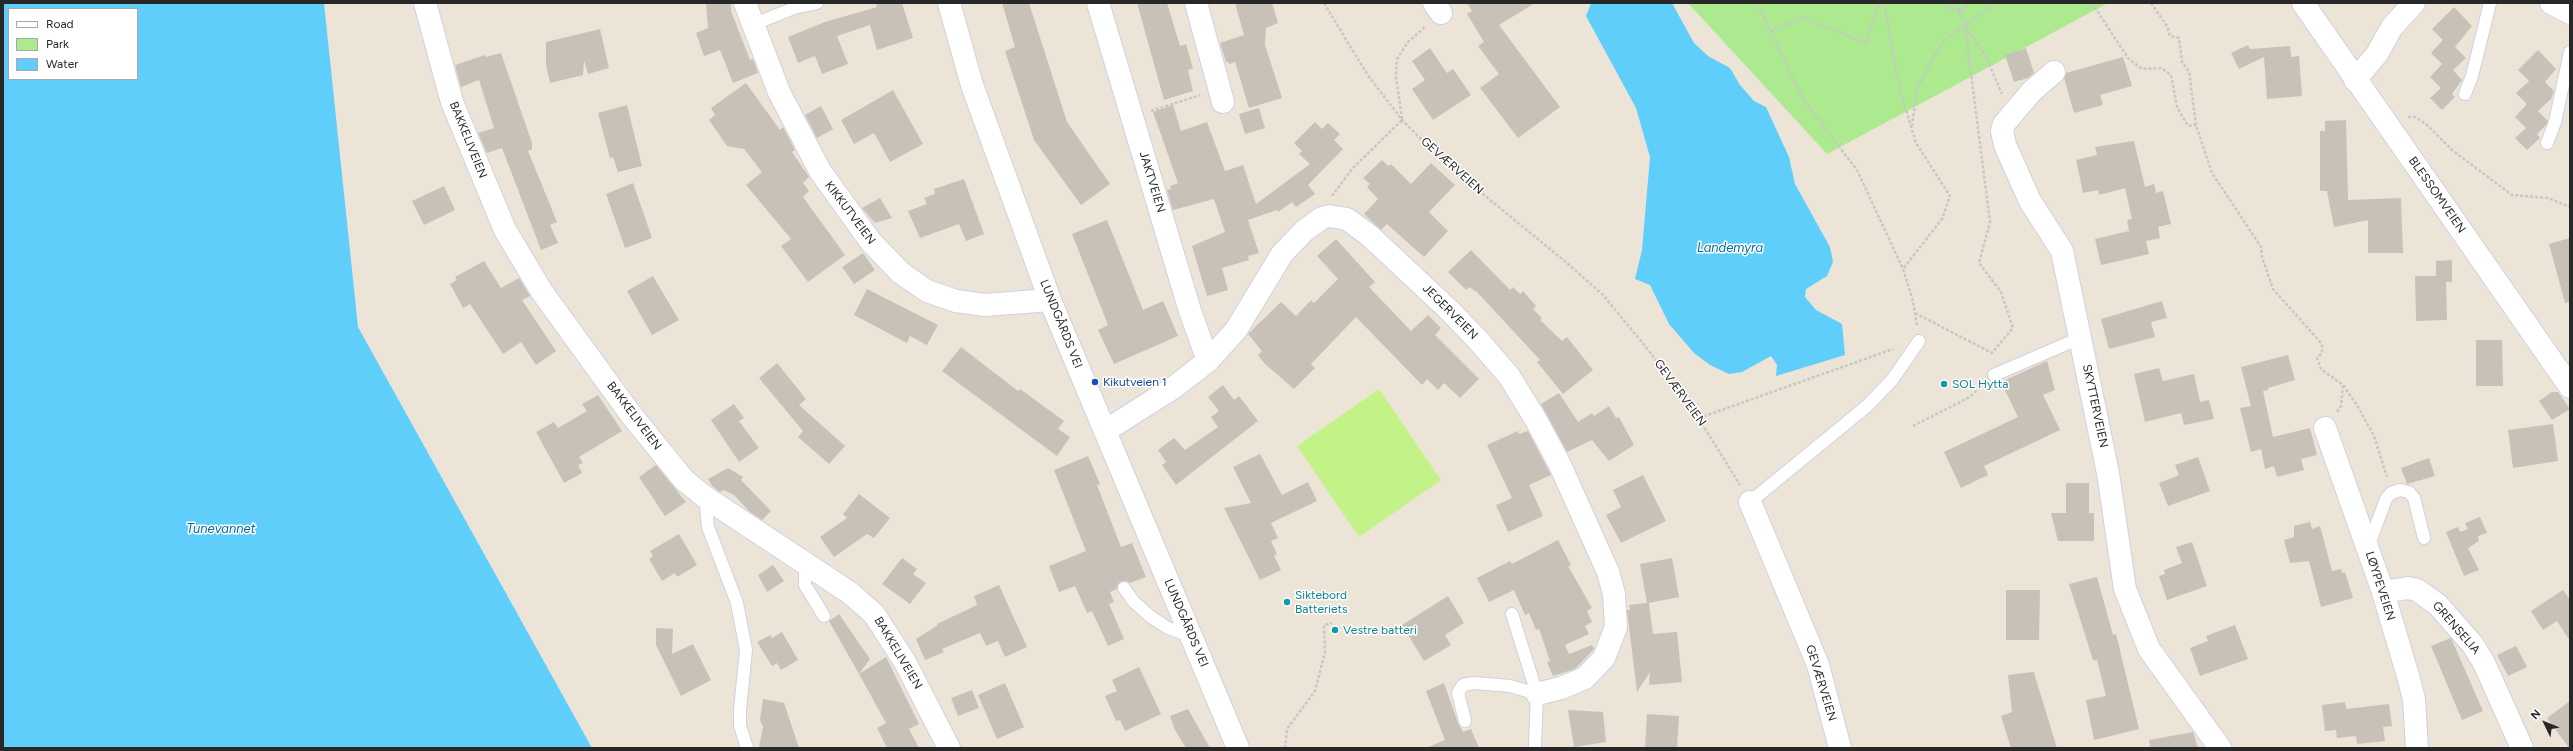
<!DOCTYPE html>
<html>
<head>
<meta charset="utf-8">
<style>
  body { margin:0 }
  #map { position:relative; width:2573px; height:751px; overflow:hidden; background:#ede4d8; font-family:Figtree,sans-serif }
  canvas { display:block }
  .frame { position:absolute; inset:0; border:4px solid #282828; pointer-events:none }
  .legend { position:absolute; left:8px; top:8px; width:130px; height:72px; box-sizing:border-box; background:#fff; border:1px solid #a9a9a9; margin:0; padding:5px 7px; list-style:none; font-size:12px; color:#282828 }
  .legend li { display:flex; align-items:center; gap:8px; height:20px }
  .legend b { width:20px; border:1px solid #a9a9a9 }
  .north { position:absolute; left:2525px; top:703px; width:40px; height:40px; -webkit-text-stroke:3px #fff; paint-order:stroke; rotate:313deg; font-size:11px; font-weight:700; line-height:16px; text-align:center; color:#282828 }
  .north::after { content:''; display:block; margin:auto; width:14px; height:18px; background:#282828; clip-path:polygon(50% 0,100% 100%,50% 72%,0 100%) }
</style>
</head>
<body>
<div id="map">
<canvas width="2573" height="751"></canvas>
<div class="frame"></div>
<ul class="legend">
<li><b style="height:5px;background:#fff"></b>Road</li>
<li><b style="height:11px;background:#ace98f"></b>Park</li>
<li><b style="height:11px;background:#5fcefb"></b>Water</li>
</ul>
<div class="north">N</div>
</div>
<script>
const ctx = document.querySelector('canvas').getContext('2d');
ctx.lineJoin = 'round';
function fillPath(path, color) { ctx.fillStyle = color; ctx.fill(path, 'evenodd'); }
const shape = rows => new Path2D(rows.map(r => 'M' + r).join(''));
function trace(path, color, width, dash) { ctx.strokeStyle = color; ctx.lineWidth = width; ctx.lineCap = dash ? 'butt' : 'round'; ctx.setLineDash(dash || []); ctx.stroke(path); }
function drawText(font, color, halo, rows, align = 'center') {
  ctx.font = font + ' Figtree,sans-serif'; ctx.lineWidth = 3; ctx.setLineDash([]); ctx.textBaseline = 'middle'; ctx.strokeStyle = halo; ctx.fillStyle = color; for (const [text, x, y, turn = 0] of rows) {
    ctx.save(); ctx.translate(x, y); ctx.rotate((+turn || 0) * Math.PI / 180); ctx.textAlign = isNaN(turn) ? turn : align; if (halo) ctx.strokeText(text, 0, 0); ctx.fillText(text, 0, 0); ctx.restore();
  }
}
fillPath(shape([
  [1688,3,2108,3,1827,154]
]), '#ace98f');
fillPath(shape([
  [1379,389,1441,480,1359,537,1297,446]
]), '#c3f289');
fillPath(shape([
  [3,3,324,3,358,327,592,748,3,748],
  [9,9,137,9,137,79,9,79],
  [1591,3,1672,3,1694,43,1708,56,1730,68,1740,85,1754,101,1766,107,1789,157,1795,184,1830,247,1833,262,1827,276,1806,289,1805,297,1816,310,1842,324,1845,355,1776,376,1777,365,1771,356,1742,372,1729,374,1710,365,1694,353,1669,324,1650,285,1635,279,1642,250,1650,157,1636,108,1586,16]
]), '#5fcefb');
fillPath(shape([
  [706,3,731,3,731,11,750,60,753,59,758,73,733,83,720,50,704,56,696,33,708,28],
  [876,3,902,3,913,38,877,50,870,25,837,36,848,64,822,74,815,56,798,63,788,37,825,22,877,7],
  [1002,3,1029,3,1067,122,1110,184,1081,205,1034,140,1005,51,1015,47],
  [1137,3,1167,3,1180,46,1186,44,1193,68,1188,70,1193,91,1164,100],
  [1235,3,1272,3,1278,23,1266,28,1265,45,1282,98,1249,108,1235,62,1229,64,1228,62,1226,62,1220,43,1244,35],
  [1467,3,1535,3,1499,25,1560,107,1518,138,1480,88,1499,74,1478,46,1484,42,1467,14,1472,11],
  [2454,7,2472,26,2455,47,2466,58,2453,70,2462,80,2452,94,2455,97,2442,110,2430,98,2441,88,2430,77,2442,64,2431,53,2443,40,2432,29],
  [600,29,609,68,588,74,584,60,583,75,550,83,546,65,546,42],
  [2248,45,2250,49,2290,46,2291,57,2299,56,2302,96,2267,99,2264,57,2239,69,2231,53],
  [1430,48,1447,73,1453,69,1471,95,1433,120,1412,89,1425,80,1412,61],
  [2026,48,2034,73,2028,78,2014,82,2005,55],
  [2538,50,2556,69,2545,82,2554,91,2551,99,2538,111,2548,121,2546,125,2537,134,2540,138,2527,150,2515,138,2526,128,2515,117,2527,104,2516,93,2529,81,2518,70],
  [501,53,532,143,532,149,528,151,557,222,550,225,558,243,541,250,502,148,487,153,478,133,494,128,479,80,461,87,455,65,485,55,486,57],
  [2123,57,2132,86,2100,95,2103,105,2074,113,2064,78,2066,73],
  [746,83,780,130,783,127,795,150,792,152,809,177,803,183,809,191,803,197,845,255,808,282,781,246,791,239,746,185,762,172,744,149,727,146,709,120,715,115,711,108],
  [893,90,923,144,890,162,874,133,854,144,841,120],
  [627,105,642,166,618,172,613,157,610,158,598,113],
  [1173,105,1181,131,1207,122,1225,171,1243,165,1256,204,1310,164,1299,154,1302,151,1294,143,1315,122,1322,129,1328,123,1340,134,1334,140,1343,149,1308,185,1315,194,1296,207,1292,202,1278,212,1277,210,1248,220,1259,253,1248,256,1249,260,1222,268,1228,290,1207,296,1192,246,1225,232,1214,199,1173,210,1167,190,1171,189,1170,186,1178,183,1153,112],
  [821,106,833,129,817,138,805,115],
  [1259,108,1265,128,1245,134,1239,114],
  [2346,120,2348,200,2401,198,2403,253,2368,253,2368,220,2334,227,2327,191,2320,191,2320,131,2325,131,2325,121],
  [2134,141,2145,187,2154,184,2156,193,2163,191,2171,224,2158,227,2160,238,2146,241,2149,254,2101,265,2095,239,2129,231,2127,220,2132,219,2125,188,2099,195,2098,190,2083,193,2076,160,2097,155,2095,147],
  [1382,160,1388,166,1391,164,1411,184,1431,163,1455,185,1429,212,1448,231,1424,257,1387,224,1381,230,1364,214,1378,199,1367,187,1370,184,1363,178],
  [964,179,984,234,966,241,959,224,920,238,908,211,927,204,924,198,935,194,934,189],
  [633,183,652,238,625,248,606,194],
  [444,186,455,210,424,225,412,201],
  [880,198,892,218,875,223,862,208],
  [1107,220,1143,310,1163,301,1178,336,1114,364,1098,330,1108,325,1072,234],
  [2570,238,2570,302,2565,303,2549,244],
  [1336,239,1375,282,1369,287,1411,331,1428,315,1441,328,1435,335,1479,379,1460,398,1444,383,1438,390,1427,379,1422,385,1356,317,1311,364,1315,368,1294,389,1265,364,1258,355,1262,351,1248,334,1281,302,1296,316,1311,300,1314,303,1338,279,1317,256],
  [1471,250,1510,290,1513,287,1520,294,1523,291,1536,306,1533,309,1542,318,1540,320,1562,341,1567,337,1593,370,1563,394,1537,362,1540,360,1477,292,1469,287,1466,290,1448,272],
  [863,253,875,270,854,284,842,267],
  [2452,260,2452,282,2446,282,2447,320,2416,321,2415,276,2436,276,2436,261],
  [484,261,501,288,519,278,530,296,522,300,556,351,536,365,521,342,503,354,470,304,463,308,450,284,457,280,455,277],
  [653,276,679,320,652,335,627,291],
  [867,289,938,325,927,345,910,336,907,343,854,315],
  [2162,301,2167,318,2151,322,2155,337,2109,349,2101,319],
  [2476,340,2502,340,2503,386,2476,386],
  [961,347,1018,391,1020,389,1064,421,1058,429,1070,437,1057,456,942,371],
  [2288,355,2295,380,2268,388,2268,390,2263,391,2273,437,2310,428,2317,455,2301,459,2304,470,2277,477,2274,466,2265,469,2261,449,2251,452,2240,408,2251,406,2241,367],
  [2047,361,2055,390,2043,395,2060,430,1984,466,1988,475,1961,488,1944,452,2018,417,2001,382],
  [777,363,806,399,799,405,845,446,829,464,798,437,803,431,759,378],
  [2159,368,2163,381,2194,374,2200,402,2209,400,2214,419,2184,425,2181,413,2145,422,2134,374],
  [1223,385,1234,400,1239,396,1258,421,1176,485,1162,465,1166,462,1158,450,1174,438,1185,450,1218,427,1211,417,1219,411,1208,397],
  [2552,392,2558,392,2570,409,2552,420,2539,401],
  [1559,393,1578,422,1592,413,1594,416,1609,406,1616,418,1619,417,1634,445,1609,461,1592,440,1567,452,1541,404],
  [598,395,622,431,579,457,583,463,578,465,582,473,564,483,536,432,554,422,558,428,587,411,582,404],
  [734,404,744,418,739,421,759,448,739,462,711,420],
  [2553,424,2558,461,2513,468,2508,430],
  [1518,431,1519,434,1528,431,1551,475,1529,485,1543,516,1508,532,1496,505,1512,498,1487,445],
  [1260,454,1282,495,1308,482,1317,501,1271,523,1278,538,1271,541,1277,554,1274,556,1281,570,1260,580,1224,508,1251,503,1233,467],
  [1088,456,1100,484,1097,485,1121,547,1132,543,1146,577,1130,583,1127,581,1120,582,1117,589,1110,592,1114,602,1109,604,1124,639,1108,646,1092,611,1087,613,1075,586,1059,592,1049,566,1086,551,1054,470],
  [2198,457,2210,491,2168,506,2159,483,2179,475,2175,465],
  [2429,458,2435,476,2407,484,2401,468],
  [656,465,686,502,665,516,639,477],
  [728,468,743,477,741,480,771,511,762,520,750,512,734,495,724,490,720,492,712,486,708,479],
  [1643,475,1666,521,1621,543,1606,515,1621,507,1613,490],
  [2066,483,2089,483,2089,513,2094,513,2094,541,2058,541,2051,513,2066,513],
  [859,494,890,518,874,538,867,534,834,557,820,537,847,518,843,514],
  [2480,517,2487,533,2478,536,2479,541,2468,548,2479,570,2464,576,2446,532,2458,527,2460,532,2468,529,2465,523],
  [2310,522,2312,529,2320,526,2332,571,2341,569,2342,573,2345,572,2353,598,2321,607,2309,561,2290,563,2284,540,2294,537,2294,526],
  [679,534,697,565,677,577,675,573,662,581,649,559,653,556,650,551],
  [1558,540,1571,565,1568,566,1592,608,1587,611,1592,622,1585,626,1589,634,1565,645,1569,654,1592,645,1594,649,1575,669,1553,676,1547,662,1550,661,1539,629,1536,630,1529,613,1525,615,1514,590,1489,602,1477,578,1510,561,1512,564],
  [2192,542,2207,586,2167,600,2159,576,2165,574,2164,570,2182,563,2176,547],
  [902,558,917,569,913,574,926,583,910,604,882,584],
  [1672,558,1679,597,1649,603,1653,634,1677,632,1682,682,1649,685,1650,672,1637,692,1627,610,1630,610,1629,605,1647,603,1640,564],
  [773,565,784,581,767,592,758,575],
  [2097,577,2113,635,2116,634,2139,729,2094,740,2086,700,2106,696,2097,660,2093,660,2069,584],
  [999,585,1027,647,1005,657,998,641,986,646,980,633,942,649,944,652,925,660,916,639,938,625,937,624,977,605,974,596],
  [2006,590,2040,590,2039,640,2006,640],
  [2563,590,2570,600,2570,641,2557,621,2543,630,2531,611],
  [1448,596,1464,623,1445,635,1451,645,1424,661,1402,625],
  [839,614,870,659,859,674,829,621],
  [2235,625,2248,659,2200,676,2190,648,2208,641,2206,636],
  [656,628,673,629,672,654,693,644,711,680,681,696,656,645],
  [782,632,798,660,781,670,777,663,772,666,757,642,770,635,772,638],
  [2451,638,2483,711,2462,720,2431,646],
  [2516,646,2527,667,2508,676,2497,655],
  [886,657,919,724,909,729,919,748,887,748,877,728,886,723,859,674],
  [1139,667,1161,714,1125,731,1120,720,1116,721,1105,696,1117,691,1112,680],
  [2033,672,2034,673,2057,748,2011,748,2001,716,2012,712,2008,675],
  [1005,683,1024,727,997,739,978,695],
  [1444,683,1458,723,1463,732,1471,729,1479,748,1426,748,1445,740,1426,691],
  [972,690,979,708,958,716,951,698],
  [763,699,784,703,799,748,759,748,763,727,760,720],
  [2570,701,2570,748,2569,748,2547,718],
  [2345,702,2346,709,2389,704,2392,726,2383,727,2385,741,2357,744,2356,736,2337,738,2336,730,2325,731,2322,705],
  [1188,709,1210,748,1186,748,1175,730,1170,716],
  [1568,710,1603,712,1606,742,1574,747],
  [1647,714,1679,716,1677,748,1645,748],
  [2193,732,2198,748,2150,748,2149,740]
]), '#c8c1b8');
const service = shape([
  [752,25,794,8,817,3],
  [2465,94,2472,76,2490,3],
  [2547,143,2555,122,2570,52],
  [1994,375,2080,338],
  [705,497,708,527,737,603,746,650,740,710,740,726,747,748],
  [1750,502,1867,406,1892,380,1919,341],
  [2368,547,2386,499,2391,493,2400,490,2409,492,2414,498,2424,538],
  [805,564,805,585,824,616],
  [1124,588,1134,602,1151,617,1168,628,1191,636],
  [1512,614,1537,694,1535,745],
  [1465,721,1458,693,1463,685,1474,683,1510,686,1537,694]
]);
const minor = shape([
  [425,3,452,102,505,230,542,292,629,412,684,480,705,497,850,593,874,614,905,662,949,748],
  [745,3,779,92,820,171,871,242,901,273,927,291,956,301,985,305,1050,300],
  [1098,3,1190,311,1208,361],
  [1196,3,1223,102],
  [1434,3,1441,13],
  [2303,3,2570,387],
  [2551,3,2570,13],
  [2054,72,2032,91,2004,124,2002,131,2005,145,2030,201,2062,251,2108,473,2125,589,2149,649,2220,748],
  [2355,80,2377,54,2392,27,2414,3],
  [2325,428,2383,592,2408,676,2414,699,2417,748],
  [1105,431,1173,388,1208,361,1236,330,1282,254,1305,230,1322,218,1329,216,1347,219,1370,236,1449,310,1477,339,1509,376,1536,420,1560,465,1608,572,1614,594,1616,627,1604,658,1585,678,1561,688,1537,694],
  [1750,502,1818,665,1840,748],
  [2383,592,2408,588,2417,590,2438,605,2473,645,2484,663,2522,748]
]);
const tertiary = shape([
  [949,3,972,85,1050,300,1238,748]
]);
trace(service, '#ced1e3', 14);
trace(minor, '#ced1e3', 24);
trace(tertiary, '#ced1e3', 24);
trace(shape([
  [1324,3,1367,74,1402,120,1445,163,1567,263,1603,295,1649,351,1694,411,1740,485],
  [1757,3,1804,101,1857,170,1903,269,1913,301,1917,326],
  [1884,3,1900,90,1916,143,1950,196,1942,219,1903,269],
  [1946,3,1949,8,1960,12,1969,3],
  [1956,3,1965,26,1986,57,2002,94],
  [2092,3,2128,58,2142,69,2161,68,2171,75,2177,107,2188,126,2196,125],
  [2151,3,2167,26,2170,36,2179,38,2182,62,2189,71,2196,125,2212,173,2261,247,2262,257,2273,289,2322,344,2322,353,2317,358,2321,369,2343,385,2357,405,2374,436,2387,477],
  [1770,31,1804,18,1866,43,1879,3],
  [1151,111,1200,95],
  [2408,117,2415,117,2426,124,2452,150,2512,195,2548,198,2570,207],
  [1402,119,1396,77,1397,59,1408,42,1426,26],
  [1912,126,1917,88,1943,41,1997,3],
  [1332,196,1352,169,1402,120],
  [1915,313,1992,353,2013,328,2001,292,1979,263,1990,222,1965,26],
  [2337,412,2341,406,2343,386],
  [1699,418,1893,349],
  [1913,426,1968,398,1983,385],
  [1285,748,1287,729,1315,691,1325,652,1324,625,1332,623]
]), '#c7c7c7', 2.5, [3, 2]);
trace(service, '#fff', 12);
trace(minor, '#fff', 22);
trace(tertiary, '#fff', 22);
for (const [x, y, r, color] of [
  [1095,382,4,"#1a4fb4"],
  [1944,384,4,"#0f9aa8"],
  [1287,602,4,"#0f9aa8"],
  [1335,630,4,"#0f9aa8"]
]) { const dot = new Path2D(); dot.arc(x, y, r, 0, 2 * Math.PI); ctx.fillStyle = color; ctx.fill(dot); trace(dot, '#fff', 1.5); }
drawText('12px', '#282828', '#fff', [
  ["BAKKELIVEIEN",468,140,68],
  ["GEVÆRVEIEN",1452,166,42],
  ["JAKTVEIEN",1152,182,73],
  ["BLESSOMVEIEN",2437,195,55],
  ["KIKKUTVEIEN",850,213,53],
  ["JEGERVEIEN",1450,312,45],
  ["LUNDGÅRDS VEI",1061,324,68],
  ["GEVÆRVEIEN",1680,393,54],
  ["SKYTTERVEIEN",2095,406,78],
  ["BAKKELIVEIEN",634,416,53],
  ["LØYPEVEIEN",2380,586,72],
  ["LUNDGÅRDS VEI",1186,623,67],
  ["GRENSELIA",2456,628,49],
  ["BAKKELIVEIEN",898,653,59],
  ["GEVÆRVEIEN",1821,683,73]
]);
drawText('12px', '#164399', '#fff', [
  ["Kikutveien 1",1103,382]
], 'left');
drawText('12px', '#0d838f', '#fff', [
  ["SOL Hytta",1952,384],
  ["Siktebord",1295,595],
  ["Batteriets",1295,609],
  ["Vestre batteri",1343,630]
], 'left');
drawText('italic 13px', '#0069a5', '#fff', [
  ["Landemyra",1730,248],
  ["Tunevannet",221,529]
]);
</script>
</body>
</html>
